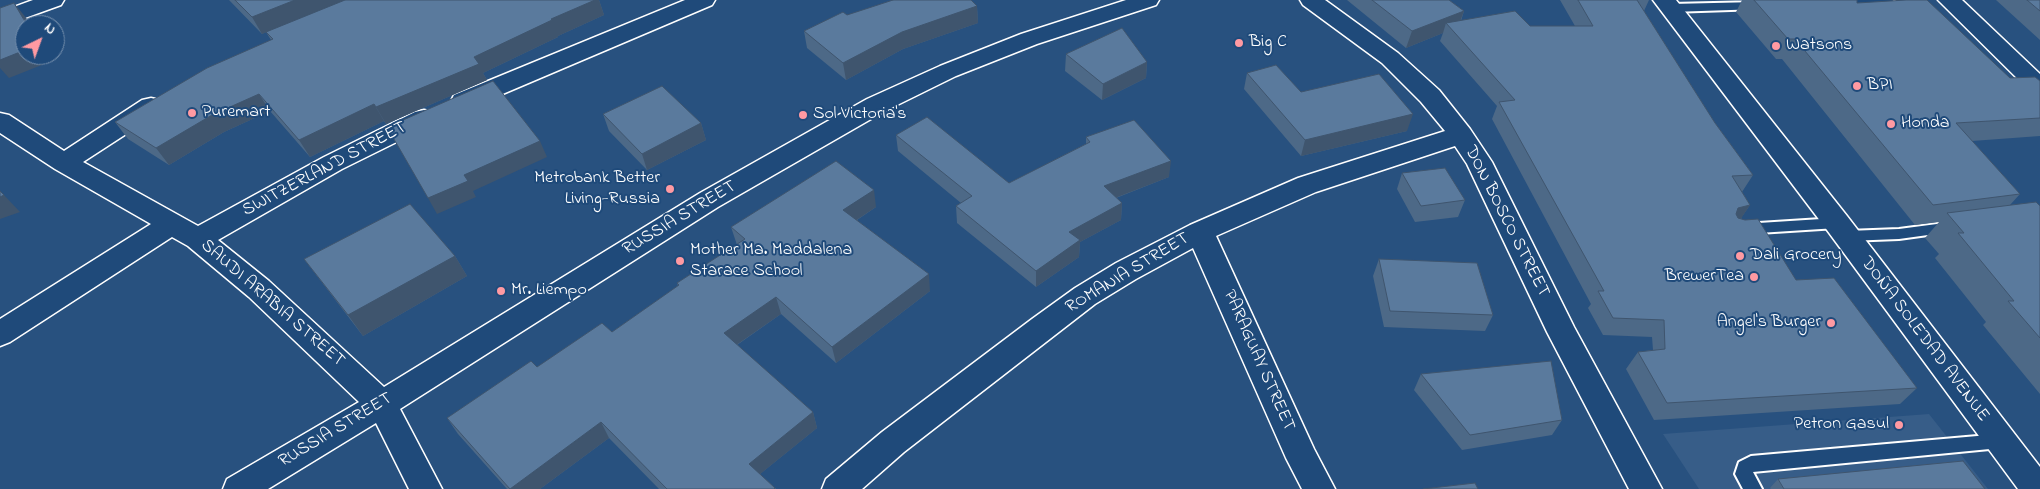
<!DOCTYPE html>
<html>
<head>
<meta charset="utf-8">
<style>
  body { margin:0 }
  #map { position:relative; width:2040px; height:489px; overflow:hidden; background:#28517f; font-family:"Indie Flower",sans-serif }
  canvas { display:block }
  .north { position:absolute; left:15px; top:15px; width:50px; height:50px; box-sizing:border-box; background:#1f4a7a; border:1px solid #7992af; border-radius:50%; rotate:42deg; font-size:14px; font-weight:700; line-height:20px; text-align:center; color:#fff }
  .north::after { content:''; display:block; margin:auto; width:18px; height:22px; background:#ff9aa2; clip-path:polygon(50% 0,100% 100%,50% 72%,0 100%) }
</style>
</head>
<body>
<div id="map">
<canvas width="2040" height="489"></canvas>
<div class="north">N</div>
</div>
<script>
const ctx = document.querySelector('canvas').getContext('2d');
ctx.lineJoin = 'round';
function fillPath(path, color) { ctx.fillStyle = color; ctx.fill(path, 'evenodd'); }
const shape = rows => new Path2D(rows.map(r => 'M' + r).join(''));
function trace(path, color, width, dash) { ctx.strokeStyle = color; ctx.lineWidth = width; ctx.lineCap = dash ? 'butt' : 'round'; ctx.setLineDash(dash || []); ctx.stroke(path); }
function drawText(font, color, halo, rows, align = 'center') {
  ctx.font = font + ' "Indie Flower",sans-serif'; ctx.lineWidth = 4; ctx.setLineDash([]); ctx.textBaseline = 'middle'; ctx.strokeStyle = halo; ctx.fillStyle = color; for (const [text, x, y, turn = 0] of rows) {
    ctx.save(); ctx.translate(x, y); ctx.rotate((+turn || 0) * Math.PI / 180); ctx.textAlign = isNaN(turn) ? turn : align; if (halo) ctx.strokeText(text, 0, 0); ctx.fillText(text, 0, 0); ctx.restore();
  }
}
fillPath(shape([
  [1929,414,1988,489,1699,489,1663,434]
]), '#375d88');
const lane = shape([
  [1833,0,1894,0,1888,4,1838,6,1834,5,1832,2,1833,0],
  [1757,2,1761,3,1763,6,1761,9,1671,12,1665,8,1671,4,1757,2],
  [1837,218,1842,219,1844,223,1842,227,1837,228,1743,234,1738,233,1736,229,1738,225,1743,224,1837,218],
  [1952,222,1957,223,1959,227,1957,231,1899,239,1847,241,1842,240,1840,236,1842,232,1847,231,1899,229,1952,222],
  [2000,434,2006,436,2009,441,2006,446,2000,448,1753,472,1762,489,1743,489,1735,474,1739,462,1751,456,2000,434]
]);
const street = shape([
  [33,0,64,0,61,5,0,27,0,12,33,0],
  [685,0,715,0,712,5,472,107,463,109,454,107,451,101,454,95,685,0],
  [1126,0,1159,0,1156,5,1037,44,956,76,885,111,718,207,400,409,442,489,409,489,376,423,268,489,223,489,227,479,359,402,249,297,188,246,172,237,10,342,0,346,0,319,151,224,55,169,0,133,0,113,9,115,64,151,142,100,151,98,160,100,163,106,160,112,83,162,198,226,324,157,415,112,424,110,433,112,436,118,433,124,342,169,218,240,269,281,384,387,700,193,867,99,940,66,1021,34,1126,0],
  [1300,0,1325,0,1398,53,1439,90,1470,129,1492,162,1574,327,1662,489,1629,489,1547,332,1467,164,1455,146,1316,192,1216,236,1314,449,1335,489,1302,489,1286,458,1193,248,1136,279,1095,304,904,452,862,489,822,489,826,479,882,432,1032,319,1075,288,1116,263,1190,225,1298,178,1445,131,1421,102,1382,63,1303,5,1300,0],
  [1938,0,1962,0,2040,74,2040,95,2032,93,1938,0]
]);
const secondary = shape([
  [1653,0,1676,0,1847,216,2040,467,2040,489,2018,489,1827,230,1653,0]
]);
trace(lane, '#fff', 4);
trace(street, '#fff', 3);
trace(secondary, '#fff', 3);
fillPath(lane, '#1f4a7a');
fillPath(street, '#1f4a7a');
fillPath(secondary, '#1f4a7a');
fillPath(shape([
  [229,0,599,0,604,15,558,36,558,37,483,73,487,80,386,124,384,121,310,157,270,111,224,132,169,165,128,139,115,122,271,40,266,32,262,34],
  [1347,0,1449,0,1464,11,1461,21,1530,26,1575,26,1560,0,1649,0,1644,11,1715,123,1753,175,1742,192,1750,205,1741,218,1796,280,1917,388,1900,404,1654,420,1626,369,1638,352,1653,350,1652,337,1603,335,1588,308,1591,304,1492,119,1497,106,1440,41,1443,33,1406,48],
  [1742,0,1857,0,1857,3,2010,78,2040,81,2040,136,1972,141,2020,194,2010,205,2040,206,2040,394,1983,325,1986,322,1935,258,1939,254,1925,238,1939,222,1915,225,1782,59,1776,59,1736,12],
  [1996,0,2040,0,2040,40],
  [977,6,978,23,903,49,846,80,807,48,804,31,847,15],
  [1066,54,1147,62,1146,78,1102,100,1065,71],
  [1247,73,1301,92,1407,131,1301,156,1244,89],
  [603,114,701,123,706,140,647,170,609,131],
  [896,135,1009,183,1086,144,1086,137,1169,177,1116,198,1122,203,1121,220,1080,242,1079,257,1036,287,957,223,956,206,961,203,898,151],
  [1402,173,1465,200,1458,217,1415,222,1397,189],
  [876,207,857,220,930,291,836,363,781,314,737,345,813,412,817,428,760,474,775,488,776,489,659,489,609,438,540,489,507,489,458,434,447,418,537,367,612,332,678,286,677,283,737,245,731,227],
  [455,256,467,276,363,336,304,259],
  [1379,259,1493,315,1485,331,1384,327,1373,276],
  [1421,374,1562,420,1552,435,1462,450,1414,390],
  [1778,479,1985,489,1771,489,1770,488]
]), '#4d6987');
fillPath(shape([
  [295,0,345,0,262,34,252,17],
  [595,0,599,0,604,15,558,36,558,37,483,73,487,80,386,124,376,107,474,57,551,19],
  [14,3,27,19,30,25,27,25],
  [977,6,978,23,903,49,846,80,843,63,902,32],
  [1464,11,1458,27,1446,23,1443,33,1406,48,1412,31],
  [25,50,25,55,49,55,52,61,9,78,0,68,0,60],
  [1147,62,1146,78,1102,100,1103,84],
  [259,94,270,111,224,132,169,165,156,148,212,115],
  [374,104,384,121,310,157,299,140],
  [1413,114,1407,131,1301,156,1305,140],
  [701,123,706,140,647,170,642,154],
  [540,141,547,157,473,191,476,197,437,214,428,198,464,175],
  [1171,161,1169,177,1102,203,1104,186],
  [874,190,876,207,846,227,843,210],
  [4,195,20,212,0,219,0,197],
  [1122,203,1121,220,1080,242,1079,257,1036,287,1036,271,1069,232],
  [1750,205,1738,223,1726,225,1738,208],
  [455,256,467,276,363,336,348,315],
  [929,274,930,291,836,363,832,347],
  [776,297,781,314,729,350,724,333],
  [813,412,817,428,754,479,749,464],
  [601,422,609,438,540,489,510,489]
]), '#3f556e');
const building = shape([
  [235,0,295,0,252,17,235,0],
  [345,0,595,0,551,19,552,20,474,57,479,64,376,107,374,104,299,140,259,94,212,115,156,148,115,122,207,68,273,39,266,32,345,0],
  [893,0,971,0,977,6,902,32,843,63,804,31,843,12,847,15,893,0],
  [1372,0,1449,0,1464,11,1412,31,1372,0],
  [1578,0,1637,0,1715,123,1753,175,1732,176,1750,205,1738,208,1736,214,1738,218,1745,220,1758,219,1796,280,1834,278,1917,388,1667,403,1638,352,1665,349,1664,320,1613,318,1598,291,1604,291,1499,102,1515,100,1446,23,1515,11,1530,26,1593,26,1578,0],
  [1754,0,1857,0,1857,3,1906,0,1927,0,2010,78,2035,77,2040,81,2040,118,1956,123,2020,194,1933,205,1795,39,1788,39,1754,0],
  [2027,0,2040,0,2040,11,2027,0],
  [14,3,27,25,25,25,25,50,0,60,0,8,14,3],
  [1122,28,1147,62,1103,84,1066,54,1122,28],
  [1276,65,1301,92,1379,74,1413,114,1305,140,1247,73,1276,65],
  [493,81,540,141,464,175,468,181,428,198,387,127,493,81],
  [662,86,701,123,642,154,603,114,662,86],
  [927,117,1009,183,1090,142,1086,137,1134,120,1171,161,1104,186,1122,203,1069,232,1080,240,1036,271,956,206,972,196,896,135,927,117],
  [836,161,874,190,843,210,929,274,832,347,776,297,724,333,813,412,749,464,775,488,774,489,667,489,601,422,510,489,447,418,531,361,537,367,602,323,612,332,679,285,677,283,745,239,731,227,836,161],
  [1445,168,1465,200,1421,206,1402,173,1445,168],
  [0,191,4,195,0,197,0,191],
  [2036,202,2040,206,2040,338,2008,301,2014,301,1958,233,1964,233,1947,213,2036,202],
  [410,204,455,256,348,315,304,259,410,204],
  [1379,259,1477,263,1493,315,1390,311,1379,259],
  [1551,361,1562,420,1470,435,1421,374,1551,361],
  [1963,461,1985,489,1784,489,1778,479,1963,461],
  [1475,483,1478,489,1423,489,1475,483]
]);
fillPath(building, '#5a7a9d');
trace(building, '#3f556e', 1);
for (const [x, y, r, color] of [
  [1239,43,5,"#ff9aa2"],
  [1776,46,5,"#ff9aa2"],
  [1857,86,5,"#ff9aa2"],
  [192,113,5,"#ff9aa2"],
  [803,115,5,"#ff9aa2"],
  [1891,124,5,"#ff9aa2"],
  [670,189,5,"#ff9aa2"],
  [1740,256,5,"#ff9aa2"],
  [680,261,5,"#ff9aa2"],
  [1754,277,5,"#ff9aa2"],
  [501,291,5,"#ff9aa2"],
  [1831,323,5,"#ff9aa2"],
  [1899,425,5,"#ff9aa2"]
]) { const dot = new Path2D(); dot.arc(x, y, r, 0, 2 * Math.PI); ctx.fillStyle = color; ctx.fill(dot); trace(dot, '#1f4a7a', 2); }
drawText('18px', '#fff', '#1f4a7a', [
  ["Big C",1249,43],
  ["Watsons",1786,46],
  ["BPI",1867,86],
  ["Puremart",202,113],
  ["Sol Victoria's",813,115],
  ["Honda",1901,124],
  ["Metrobank Better",660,179,"right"],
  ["Living-Russia",660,200,"right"],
  ["Mother Ma. Maddalena",690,251],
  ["Starace School",690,272],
  ["Dali Grocery",1750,256],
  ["BrewerTea",1744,277,"right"],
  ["Mr. Liempo",511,291],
  ["Angel's Burger",1821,323,"right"],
  ["Petron Gasul",1889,425,"right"]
], 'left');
drawText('18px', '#fff', '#1f4a7a', [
  ["SWITZERLAND STREET",325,170,-28],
  ["RUSSIA STREET",680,219,-31],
  ["DON BOSCO STREET",1506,222,63],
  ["ROMANIA STREET",1128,274,-31],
  ["SAUDI ARABIA STREET",272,304,41],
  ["DOÑA SOLEDAD AVENUE",1924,340,53],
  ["PARAGUAY STREET",1258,361,66],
  ["RUSSIA STREET",336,431,-31]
]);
</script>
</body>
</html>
